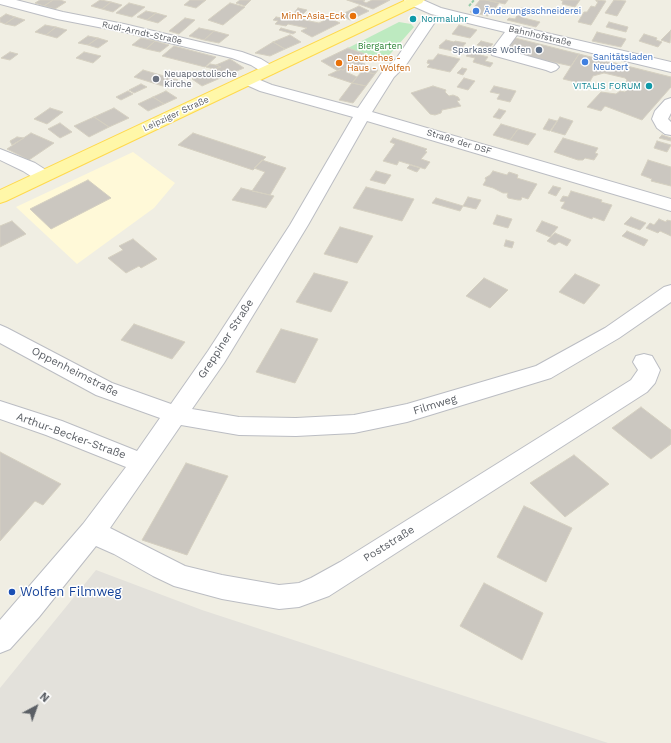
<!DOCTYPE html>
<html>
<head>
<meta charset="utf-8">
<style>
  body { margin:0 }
  #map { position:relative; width:671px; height:743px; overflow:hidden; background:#f0eee3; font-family:"Work Sans",sans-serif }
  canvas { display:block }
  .north { position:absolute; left:16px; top:687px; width:40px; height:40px; -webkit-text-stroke:3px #fff; paint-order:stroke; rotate:41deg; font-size:11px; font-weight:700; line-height:16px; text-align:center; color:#5b5f65 }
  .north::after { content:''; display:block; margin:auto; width:14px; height:18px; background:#5b5f65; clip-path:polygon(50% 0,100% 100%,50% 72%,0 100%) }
</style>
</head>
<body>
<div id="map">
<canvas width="671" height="743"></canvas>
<div class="north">N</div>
</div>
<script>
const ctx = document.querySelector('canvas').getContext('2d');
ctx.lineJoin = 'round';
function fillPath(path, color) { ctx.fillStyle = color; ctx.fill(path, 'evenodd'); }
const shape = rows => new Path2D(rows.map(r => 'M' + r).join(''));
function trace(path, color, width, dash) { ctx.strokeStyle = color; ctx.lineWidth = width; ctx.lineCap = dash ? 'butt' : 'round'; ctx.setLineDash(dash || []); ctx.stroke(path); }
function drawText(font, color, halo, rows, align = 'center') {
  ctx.font = font + ' "Work Sans",sans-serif'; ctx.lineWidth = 3; ctx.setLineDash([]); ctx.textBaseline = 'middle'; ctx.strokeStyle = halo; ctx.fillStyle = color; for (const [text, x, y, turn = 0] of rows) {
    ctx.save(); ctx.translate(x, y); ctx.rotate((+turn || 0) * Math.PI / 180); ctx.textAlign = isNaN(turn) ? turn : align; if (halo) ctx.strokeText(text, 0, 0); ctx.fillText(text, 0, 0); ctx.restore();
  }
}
fillPath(shape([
  [133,152,175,183,154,208,77,264,16,207]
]), '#fff9d8');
fillPath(shape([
  [96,570,202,610,608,743,0,743,0,688]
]), '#e3e1db');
fillPath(shape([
  [399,22,411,24,414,27,384,61,365,57,368,57,368,55,348,48]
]), '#bdeac0');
const building = shape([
  [40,0,53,0,44,6,35,3,40,0],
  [53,0,60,0,66,2,55,9,44,6,53,0],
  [100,0,101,0,111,2,102,9,91,6,100,0],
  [190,0,206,0,196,8,184,5,190,0],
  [240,0,251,0,245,6,236,3,240,0],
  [347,0,365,0,363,1,366,3,372,0,390,0,373,9,347,0],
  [480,0,486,0,499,3,494,10,496,10,488,16,470,12,480,0],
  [486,0,508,0,505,4,486,0],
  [561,0,580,0,575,7,562,4,563,1,561,0],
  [596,0,606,1,591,25,578,22,584,12,587,12,591,6,595,7,598,2,596,1,596,0],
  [614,0,626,1,617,16,605,13,614,0],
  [111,2,122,5,113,12,102,9,111,2],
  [129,3,145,7,132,17,116,13,129,3],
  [230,3,245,7,223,25,208,20,230,3],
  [359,6,369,11,350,20,340,15,359,6],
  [298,8,307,10,303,14,294,13,298,8],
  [522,8,530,10,524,18,540,22,536,27,507,20,509,18,515,19,522,8],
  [146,11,156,13,147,20,137,17,146,11],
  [156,13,167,16,158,23,147,20,156,13],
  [6,14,15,17,5,24,0,22,0,18,6,14],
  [15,17,25,20,15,26,5,24,15,17],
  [276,17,288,19,290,17,319,23,329,18,340,23,312,37,301,31,307,28,288,24,286,26,275,24,278,21,273,20,276,17],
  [185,18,195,20,179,34,169,31,185,18],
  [609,22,628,27,626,32,606,27,609,22],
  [45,25,56,27,46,35,35,32,45,25],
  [459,25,477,30,470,38,452,34,459,25],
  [56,27,67,30,57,38,46,35,56,27],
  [199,28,214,31,204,40,189,36,199,28],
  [281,28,296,32,293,34,279,30,281,28],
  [671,30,670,43,661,40,671,30],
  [214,31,229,35,219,43,204,40,214,31],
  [597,32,626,39,621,47,592,41,597,32],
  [644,34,657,38,656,40,662,42,658,47,639,41,644,34],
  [290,35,301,42,285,49,273,42,290,35],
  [88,36,98,38,88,45,78,43,88,36],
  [511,37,579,54,571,66,525,56,527,53,503,47,511,37],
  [98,38,108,41,98,48,88,45,98,38],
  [141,38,155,41,146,49,132,45,141,38],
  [446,40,454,42,455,41,466,43,458,52,439,48,440,46,439,46,446,40],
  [155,41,169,45,160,52,146,49,155,41],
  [481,41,493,44,489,48,477,45,481,41],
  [273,42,285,49,270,56,255,53,273,42],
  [174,46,216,57,205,67,162,56,174,46],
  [348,48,368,55,368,57,350,64,352,65,343,70,341,69,338,71,321,61,348,48],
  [10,52,18,54,10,60,1,58,10,52],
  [84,52,101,56,93,63,76,58,84,52],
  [470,52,488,57,485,61,493,63,490,67,473,62,475,58,466,56,470,52],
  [438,54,460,59,450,72,427,67,430,64,427,63,428,60,433,60,438,54],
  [579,54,671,77,671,87,642,120,605,106,601,111,587,107,601,92,616,94,620,91,625,92,630,87,625,85,627,80,625,78,604,73,593,76,588,85,563,79,579,54],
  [230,59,244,68,225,76,214,69,221,67,216,65,230,59],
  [358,60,365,64,365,66,346,72,357,77,352,83,328,75,341,69,343,70,358,60],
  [210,64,216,65,221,67,214,69,206,67,210,64],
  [371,68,378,70,375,74,362,71,364,69,370,71,371,68],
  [462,68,467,69,463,75,457,73,462,68],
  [214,69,225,76,202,86,192,79,214,69],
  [143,70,178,80,169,88,134,77,143,70],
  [362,71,375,74,366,86,352,83,362,71],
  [464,78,475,81,468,90,457,87,464,78],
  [352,83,366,86,353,103,339,100,352,83],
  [141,84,147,87,134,93,129,90,141,84],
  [433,86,446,90,445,92,449,96,453,95,458,97,460,100,457,101,461,106,442,110,441,113,435,115,430,114,411,93,433,86],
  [494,86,516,91,510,102,497,99,500,94,490,92,494,86],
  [128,91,133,94,121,100,116,97,128,91],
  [166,91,177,98,164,104,153,97,166,91],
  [153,97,164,104,148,111,138,104,153,97],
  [50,108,63,112,47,124,34,119,50,108],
  [114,108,129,118,109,127,94,117,114,108],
  [499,109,506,111,500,119,493,117,499,109],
  [94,117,109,127,89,137,74,126,94,117],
  [560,117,573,121,565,135,551,131,560,117],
  [549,119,557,121,550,131,543,129,549,119],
  [60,123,72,132,60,138,48,129,60,123],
  [501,124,518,129,510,140,493,135,501,124],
  [518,129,536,134,528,145,510,140,518,129],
  [31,133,54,143,29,160,7,149,31,133],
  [193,133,266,157,253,170,178,145,193,133],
  [662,135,671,138,671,141,659,138,662,135],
  [17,137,24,138,12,145,10,141,17,137],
  [393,138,427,149,425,151,427,152,421,159,430,162,425,169,399,161,397,165,383,161,395,144,390,142,393,138],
  [563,138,598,148,595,153,598,154,594,160,585,158,583,160,578,160,554,152,563,138],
  [657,141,671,145,667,152,654,148,657,141],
  [262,160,286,168,270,195,252,191,265,172,254,168,262,160],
  [648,160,671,167,671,186,651,181,652,179,641,175,648,160],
  [410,165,420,168,417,172,414,171,407,168,410,165],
  [376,171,391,175,385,184,370,180,376,171],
  [493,171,507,175,509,172,518,175,517,178,537,184,528,199,522,197,521,200,518,200,508,198,507,196,508,193,503,193,493,188,483,185,486,180,485,178,490,175,493,171],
  [88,180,111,198,51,229,30,209,88,180],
  [553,186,561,188,556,196,548,193,553,186],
  [366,187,414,199,402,221,353,208,366,187],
  [241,188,270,195,274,196,266,208,232,200,241,188],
  [571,191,602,200,601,202,612,205,604,221,593,217,592,219,561,208,565,202,560,201,563,196,568,197,571,191],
  [468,197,481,200,476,209,463,206,468,197],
  [436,198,463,206,460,211,432,203,436,198],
  [497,215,512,219,508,228,493,224,497,215],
  [631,217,646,223,640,230,624,224,631,217],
  [659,219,666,222,667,220,671,221,671,236,660,231,658,233,646,228,650,223,654,225,659,219],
  [12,221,26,234,0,247,0,226,12,221],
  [542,221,558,227,550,237,536,231,542,221],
  [340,227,373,236,357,263,324,254,340,227],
  [627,231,648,240,644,246,622,236,627,231],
  [555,233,571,240,567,246,559,242,555,245,547,241,555,233],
  [133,239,157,259,141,268,139,266,126,273,108,258,123,250,119,246,133,239],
  [506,240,514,242,512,248,504,246,506,240],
  [314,273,348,282,331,312,296,302,314,273],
  [575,274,600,285,584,304,559,292,575,274],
  [484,278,508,290,490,308,466,296,484,278],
  [134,324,185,342,172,359,121,340,134,324],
  [281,329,318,339,295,383,256,372,281,329],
  [641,407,671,430,671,444,651,459,612,428,641,407],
  [0,452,61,484,43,505,35,501,0,541,0,452],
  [574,455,609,484,565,517,530,483,574,455],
  [186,463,228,476,187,555,142,540,186,463],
  [524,506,572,528,546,582,497,557,524,506],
  [484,583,543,613,522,660,460,626,484,583]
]);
fillPath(building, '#cbc7c0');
trace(building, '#d5d0c1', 1);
const minor = shape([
  [0,0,16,0,63,12,124,24,242,52,261,59,274,67,277,70,274,73,269,75,264,73,251,65,232,58,124,32,57,19,0,4,0,0],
  [404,0,423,0,441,8,461,13,671,62,671,72,517,35,506,50,556,64,559,67,556,70,551,72,546,70,492,55,490,52,505,32,431,14,406,3,404,0],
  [428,18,433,19,435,22,406,65,394,77,372,112,671,199,671,211,367,121,308,225,224,363,192,409,239,417,296,418,354,415,407,404,536,366,605,328,664,287,671,285,671,302,619,338,551,378,407,422,354,433,296,436,239,435,181,425,110,528,185,566,222,575,279,585,299,583,311,578,340,562,631,380,638,370,633,362,636,356,644,354,652,356,660,370,655,383,647,392,329,596,299,607,279,609,222,599,174,586,153,576,114,554,96,546,39,617,10,649,0,653,0,620,83,524,126,467,46,435,0,419,0,401,62,421,137,451,160,418,96,395,0,343,0,325,7,328,112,383,171,404,208,351,290,225,353,117,260,91,242,83,240,80,242,77,248,75,272,85,358,108,383,71,396,59,423,19,428,18],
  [671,98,671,113,668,119,671,122,671,135,665,134,657,128,652,119,655,111,665,100,671,98],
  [0,149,35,163,49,172,52,176,49,180,43,181,37,180,23,171,0,160,0,149]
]);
const major = shape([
  [406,0,424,0,422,3,6,201,0,203,0,190,406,0]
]);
trace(minor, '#bbbdc3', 2);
trace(major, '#ffd94c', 2);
trace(shape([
  [469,6,474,0]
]), '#95cba8', 2, [3, 1.5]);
fillPath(minor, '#fff');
fillPath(major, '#fff7a8');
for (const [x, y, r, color] of [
  [476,11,4,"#3f7fe0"],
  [353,16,4,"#e8710a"],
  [413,19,4,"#0f9aa8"],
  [539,50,4,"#5c6f8a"],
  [585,62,4,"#3f7fe0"],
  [339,63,4,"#e8710a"],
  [156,79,4,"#6b7280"],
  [649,86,4,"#0f9aa8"],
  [12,592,4,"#1a4fb4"]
]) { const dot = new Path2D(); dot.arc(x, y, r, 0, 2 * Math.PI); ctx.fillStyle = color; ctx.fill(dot); trace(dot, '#fff', 1.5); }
drawText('9px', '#366cbe', '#fff', [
  ["Änderungsschneiderei",484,11],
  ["Sanitätsladen",593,57],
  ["Neubert",593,67]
], 'left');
drawText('9px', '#c56008', '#fff', [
  ["Minh-Asia-Eck",345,16],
  ["Deutsches -",347,58,"left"],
  ["Haus - Wolfen",347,68,"left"]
], 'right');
drawText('9px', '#0d838f', '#fff', [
  ["Normaluhr",421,19],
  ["VITALIS FORUM",641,86,"right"]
], 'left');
drawText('9px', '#5b5f65', '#fff', [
  ["Rudi-Arndt-Straße",142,33,12],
  ["Bahnhofstraße",540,36,13],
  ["Leipziger Straße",176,114,-25],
  ["Straße der DSF",459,142,17]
]);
drawText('9px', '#2b8436', '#fff', [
  ["Biergarten",380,46]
]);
drawText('9px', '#4e5e75', '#fff', [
  ["Sparkasse Wolfen",531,50]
], 'right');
drawText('9px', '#5b616d', '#fff', [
  ["Neuapostolische",164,74],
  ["Kirche",164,84]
], 'left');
drawText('11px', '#5b5f65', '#fff', [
  ["Greppiner Straße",226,339,-57],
  ["Oppenheimstraße",75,372,27],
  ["Filmweg",435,405,-17],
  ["Arthur-Becker-Straße",71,436,20],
  ["Poststraße",389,544,-32]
]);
drawText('13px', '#164399', '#fff', [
  ["Wolfen Filmweg",20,592]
], 'left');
</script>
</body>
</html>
